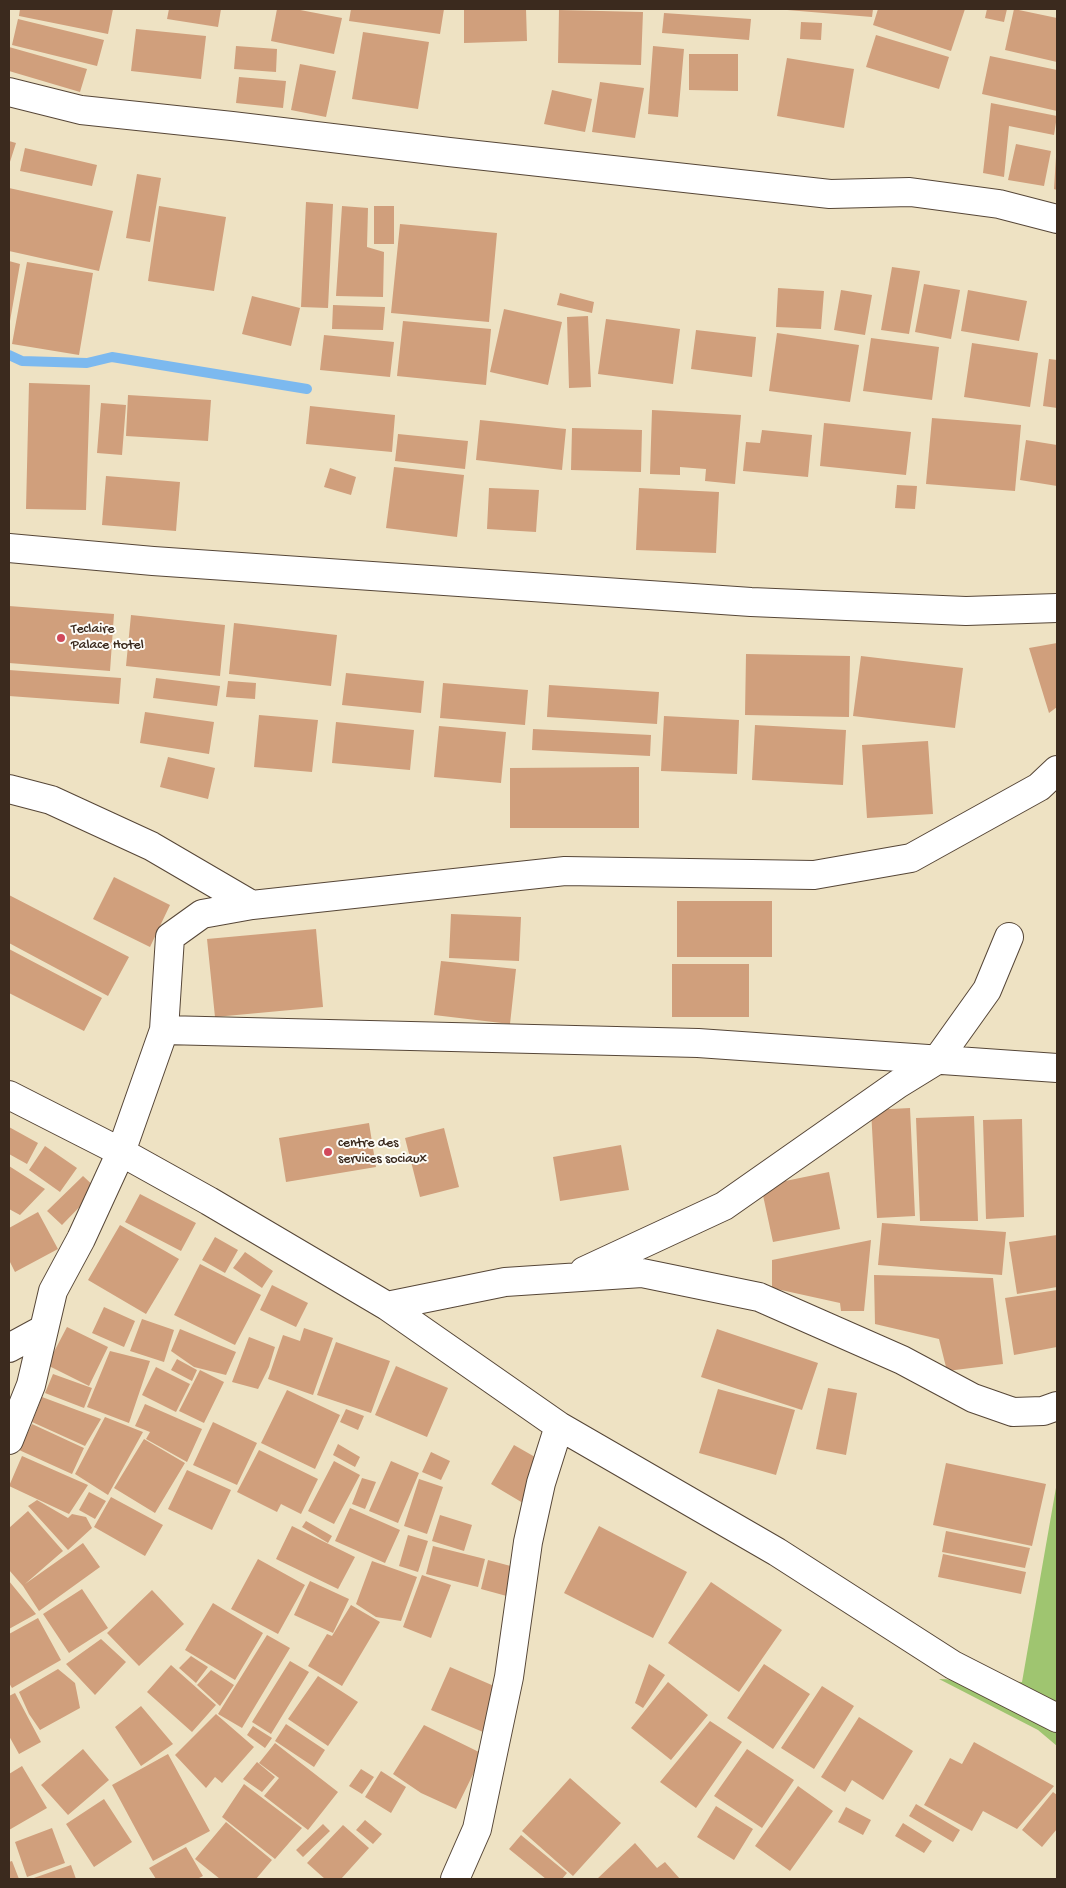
<!DOCTYPE html>
<html>
<head>
<meta charset="utf-8">
<style>
  body { margin:0 }
  #map { position:relative; width:1066px; height:1888px; overflow:hidden; background:#eee2c3; font-family:"Gochi Hand",sans-serif }
  canvas { display:block }
  .frame { position:absolute; inset:0; border:10px solid #3b2a1e; pointer-events:none }
</style>
</head>
<body>
<div id="map">
<canvas width="1066" height="1888"></canvas>
<div class="frame"></div>
</div>
<script>
const ctx = document.querySelector('canvas').getContext('2d');
ctx.lineJoin = 'round';
function fillPath(path, color) { ctx.fillStyle = color; ctx.fill(path, 'evenodd'); }
const shape = rows => new Path2D(rows.map(r => 'M' + r).join(''));
function trace(path, color, width, dash) { ctx.strokeStyle = color; ctx.lineWidth = width; ctx.lineCap = dash ? 'butt' : 'round'; ctx.setLineDash(dash || []); ctx.stroke(path); }
function drawText(font, color, halo, rows, align = 'center') {
  ctx.font = font + ' "Gochi Hand",sans-serif'; ctx.lineWidth = 4; ctx.setLineDash([]); ctx.textBaseline = 'middle'; ctx.strokeStyle = halo; ctx.fillStyle = color; for (const [text, x, y, turn = 0] of rows) {
    ctx.save(); ctx.translate(x, y); ctx.rotate((+turn || 0) * Math.PI / 180); ctx.textAlign = isNaN(turn) ? turn : align; if (halo) ctx.strokeText(text, 0, 0); ctx.fillText(text, 0, 0); ctx.restore();
  }
}
fillPath(shape([
  [1057,1482,1057,1746,1038,1730,939,1679,1022,1682]
]), '#9fc570');
trace(shape([
  [9,355,22,361,87,363,112,357,307,389]
]), '#7cb9ef', 10);
fillPath(shape([
  [20,9,113,9,108,34,19,16],
  [169,9,221,9,218,27,167,19],
  [277,9,295,9,342,18,334,54,271,41],
  [351,9,444,9,440,34,349,21],
  [464,9,526,9,527,41,464,43],
  [775,9,873,9,872,17],
  [878,9,965,9,951,51,873,25],
  [987,9,1007,9,1004,22,985,18],
  [1014,9,1057,18,1057,62,1005,50],
  [559,10,643,12,641,65,558,63],
  [664,13,751,19,749,40,662,33],
  [18,19,104,40,97,66,12,45],
  [801,22,822,23,821,40,800,39],
  [136,29,206,36,201,79,131,71],
  [363,32,429,42,418,109,352,99],
  [876,35,949,57,939,89,866,67],
  [236,46,277,49,276,72,234,69],
  [653,46,684,49,678,117,648,114],
  [9,47,87,69,80,92,9,71],
  [689,54,738,54,738,91,689,90],
  [990,56,1057,70,1057,111,982,94],
  [787,58,854,69,844,128,777,116],
  [300,64,336,71,326,117,291,110],
  [239,77,286,81,283,108,236,103],
  [600,82,644,88,635,138,592,132],
  [552,90,592,99,585,132,544,124],
  [991,103,1057,116,1054,135,1009,126,1004,177,983,173],
  [9,141,16,143,9,165],
  [1016,144,1051,151,1044,186,1008,180],
  [25,148,97,165,92,186,20,171],
  [1056,157,1057,157,1057,190,1054,189],
  [137,174,161,178,150,242,126,238],
  [9,188,113,211,99,271,9,251],
  [306,202,333,204,328,308,301,307],
  [159,206,226,217,214,291,148,281],
  [342,206,368,208,367,247,384,252,383,297,336,296],
  [374,206,394,206,394,244,374,244],
  [400,224,497,233,489,322,391,313],
  [9,261,20,264,10,321,9,321],
  [27,262,93,273,79,355,12,344],
  [892,267,920,271,909,334,881,330],
  [924,284,960,290,951,339,915,332],
  [778,288,824,291,821,329,776,327],
  [841,290,872,295,865,335,834,330],
  [968,290,1027,301,1019,341,961,331],
  [560,293,594,302,592,313,557,305],
  [252,296,300,308,291,346,242,334],
  [333,305,385,307,383,330,332,329],
  [504,309,562,322,548,385,490,372],
  [588,316,591,387,569,388,567,317],
  [606,319,680,329,673,384,598,374],
  [403,321,491,329,486,385,397,376],
  [696,330,756,337,752,377,691,369],
  [777,333,859,345,850,402,769,391],
  [324,335,394,342,390,377,320,370],
  [871,338,939,347,932,400,863,391],
  [972,343,1038,353,1030,407,964,397],
  [1049,359,1057,360,1057,408,1043,406],
  [29,383,90,385,86,510,26,509],
  [128,395,211,400,208,441,126,436],
  [101,403,126,405,122,455,97,453],
  [310,406,395,415,392,452,306,444],
  [652,410,741,415,735,484,705,481,706,469,680,467,680,475,650,474],
  [932,418,1021,425,1015,491,926,484],
  [480,420,566,429,562,470,476,460],
  [824,423,911,432,906,475,820,466],
  [572,428,642,430,641,472,571,470],
  [762,430,812,435,808,477,743,471,746,442,760,443],
  [398,434,468,441,465,469,395,461],
  [1026,440,1057,445,1057,486,1020,480],
  [394,467,464,475,457,537,386,528],
  [330,468,356,477,351,495,324,487],
  [106,476,180,482,176,531,102,525],
  [897,485,917,486,915,509,895,508],
  [489,488,539,490,536,532,487,529],
  [639,488,719,492,716,553,636,550],
  [9,606,114,614,110,671,9,663],
  [131,615,225,625,220,676,126,666],
  [234,623,337,635,331,686,229,674],
  [1057,643,1057,707,1049,713,1029,648],
  [746,654,850,656,849,717,745,715],
  [861,656,963,668,955,728,853,716],
  [9,670,121,678,119,704,9,696],
  [346,673,424,681,421,713,342,705],
  [156,678,220,686,217,706,153,698],
  [228,681,256,683,255,699,226,697],
  [443,683,528,690,525,725,440,718],
  [549,685,659,692,657,724,547,717],
  [145,712,214,722,209,754,140,743],
  [259,715,318,720,312,772,254,767],
  [664,716,739,720,737,774,661,771],
  [336,722,414,730,410,770,332,763],
  [755,725,846,730,843,785,752,780],
  [439,726,506,732,501,783,434,777],
  [533,729,651,735,650,756,532,750],
  [928,741,933,814,867,818,862,745],
  [168,757,215,768,208,799,160,787],
  [639,767,639,828,510,828,510,768],
  [114,877,170,905,150,947,93,919],
  [9,895,129,957,108,996,9,943],
  [677,901,772,901,772,957,677,957],
  [451,914,521,917,519,961,449,958],
  [316,929,323,1007,215,1017,207,939],
  [9,949,102,998,84,1031,9,993],
  [441,961,516,969,510,1024,434,1015],
  [672,964,749,964,749,1017,672,1017],
  [910,1108,915,1216,877,1218,871,1110],
  [974,1116,978,1221,920,1221,916,1118],
  [1022,1119,1024,1217,986,1219,983,1120],
  [369,1123,376,1167,286,1182,279,1138],
  [9,1127,38,1143,27,1164,9,1154],
  [444,1128,459,1187,420,1197,405,1138],
  [621,1145,629,1190,560,1201,553,1157],
  [45,1146,77,1168,60,1192,29,1170],
  [9,1166,45,1189,20,1215,9,1209],
  [829,1172,840,1229,773,1242,761,1186],
  [83,1176,97,1189,62,1225,47,1211],
  [140,1194,196,1223,181,1251,125,1222],
  [38,1212,58,1249,15,1272,9,1260,9,1228],
  [882,1223,1006,1232,1002,1275,878,1265],
  [120,1225,179,1259,146,1314,88,1280],
  [1057,1235,1057,1287,1017,1294,1009,1242],
  [215,1237,238,1250,225,1273,202,1260],
  [871,1240,864,1311,841,1311,840,1303,772,1288,772,1260],
  [245,1252,273,1271,262,1288,233,1268],
  [200,1264,261,1295,235,1345,174,1315],
  [874,1275,993,1278,1003,1364,947,1371,939,1339,875,1324],
  [272,1285,308,1303,296,1327,260,1310],
  [1057,1290,1057,1347,1014,1355,1005,1298],
  [104,1307,135,1321,124,1347,92,1333],
  [142,1319,174,1330,164,1362,130,1351],
  [67,1327,108,1347,89,1386,47,1365],
  [304,1328,333,1338,313,1395,268,1379,283,1335,300,1341],
  [180,1329,236,1352,226,1375,194,1367,171,1351],
  [717,1329,818,1363,802,1410,701,1377],
  [249,1337,275,1347,269,1367,258,1389,232,1382],
  [336,1342,390,1361,371,1413,317,1395],
  [110,1351,150,1361,129,1423,87,1407],
  [177,1359,197,1370,192,1381,171,1370],
  [396,1366,448,1388,427,1437,375,1415],
  [156,1367,190,1384,176,1412,142,1395],
  [200,1370,224,1382,204,1423,179,1411],
  [53,1374,92,1388,84,1408,45,1393],
  [828,1388,857,1393,846,1455,816,1449],
  [718,1389,795,1410,776,1475,699,1453],
  [287,1390,340,1415,315,1469,261,1443],
  [42,1397,101,1419,85,1446,32,1422],
  [145,1404,202,1429,187,1462,146,1439,150,1432,135,1426],
  [346,1409,364,1416,358,1430,340,1422],
  [105,1417,143,1432,108,1495,75,1474],
  [213,1422,257,1443,237,1485,193,1465],
  [32,1424,84,1448,72,1474,19,1450],
  [144,1439,185,1463,155,1513,114,1488],
  [338,1444,360,1457,355,1467,333,1455],
  [514,1445,556,1469,533,1509,491,1484],
  [259,1450,318,1479,301,1514,281,1504,277,1512,237,1492],
  [431,1452,450,1461,441,1480,422,1472],
  [22,1456,88,1485,69,1514,9,1486],
  [334,1461,360,1475,334,1524,308,1511],
  [391,1461,419,1473,398,1523,369,1511],
  [946,1463,1046,1484,1032,1546,933,1525],
  [187,1470,231,1490,212,1530,168,1509],
  [362,1478,376,1482,365,1509,352,1504],
  [419,1479,443,1487,427,1534,404,1526],
  [89,1492,106,1501,95,1519,79,1510],
  [111,1497,163,1525,145,1556,94,1527],
  [37,1500,68,1518,72,1514,86,1517,92,1528,68,1550,28,1506],
  [350,1508,400,1530,385,1563,335,1541],
  [28,1511,63,1551,25,1584,83,1543,100,1567,39,1611,23,1586,9,1570,9,1528],
  [440,1515,472,1525,464,1551,432,1541],
  [306,1521,332,1536,328,1543,302,1527],
  [292,1526,355,1557,338,1589,276,1559],
  [599,1526,687,1572,653,1638,564,1593],
  [946,1531,1030,1548,1025,1568,942,1552],
  [408,1535,428,1541,418,1572,399,1566],
  [433,1546,485,1559,478,1587,426,1574],
  [943,1554,1026,1572,1021,1594,938,1577],
  [258,1559,305,1585,278,1634,231,1609],
  [488,1560,522,1569,514,1598,481,1589],
  [372,1561,417,1577,401,1621,376,1617,356,1604],
  [422,1575,451,1585,431,1638,403,1627],
  [9,1581,36,1614,9,1629],
  [310,1581,349,1599,333,1633,294,1615],
  [711,1582,782,1630,739,1692,668,1643],
  [82,1589,108,1628,69,1653,43,1614],
  [152,1590,184,1624,139,1666,107,1633],
  [213,1603,263,1633,235,1680,185,1650],
  [351,1605,380,1622,342,1686,308,1666,327,1634,332,1636],
  [38,1618,61,1660,12,1688,9,1683,9,1634],
  [267,1635,290,1648,242,1728,218,1714],
  [101,1639,126,1662,95,1695,66,1664],
  [191,1656,208,1667,196,1683,179,1668],
  [290,1661,309,1672,271,1734,252,1722],
  [649,1664,665,1675,643,1708,635,1703],
  [764,1664,810,1694,773,1749,727,1718],
  [171,1665,216,1705,192,1732,147,1692],
  [450,1667,501,1689,483,1732,431,1710],
  [58,1669,75,1683,80,1708,40,1730,29,1714,19,1692],
  [211,1670,234,1685,220,1706,197,1685],
  [318,1676,358,1702,328,1746,288,1719],
  [668,1682,708,1715,671,1760,631,1728],
  [822,1686,854,1706,814,1769,781,1748],
  [15,1693,41,1742,19,1754,9,1736,9,1696],
  [141,1706,173,1744,141,1766,115,1727],
  [216,1714,254,1747,222,1783,215,1777,206,1788,175,1755],
  [859,1717,913,1751,883,1800,852,1780,845,1792,821,1777],
  [710,1721,742,1742,696,1808,660,1782],
  [286,1724,325,1750,314,1767,275,1741],
  [424,1725,483,1754,456,1809,421,1793,393,1774],
  [253,1726,272,1738,265,1748,247,1735],
  [974,1742,1054,1786,1017,1829,983,1811,972,1831,924,1805,950,1758,962,1764],
  [275,1743,338,1792,308,1830,264,1796,279,1778,259,1763],
  [83,1749,109,1780,68,1815,41,1785],
  [747,1749,794,1780,762,1828,714,1796],
  [168,1754,210,1831,153,1861,112,1785],
  [257,1762,275,1777,262,1792,243,1779],
  [22,1766,47,1808,9,1830,9,1774],
  [361,1769,374,1777,362,1794,349,1786],
  [381,1771,406,1787,391,1813,365,1797],
  [570,1778,621,1823,573,1876,522,1831],
  [244,1784,302,1828,275,1859,222,1817],
  [798,1786,833,1811,790,1871,755,1846],
  [1053,1792,1057,1795,1057,1829,1042,1847,1022,1830],
  [104,1799,132,1842,94,1867,66,1824],
  [916,1804,960,1830,953,1842,909,1816],
  [716,1806,753,1829,734,1860,697,1837],
  [846,1807,871,1820,863,1835,838,1822],
  [365,1820,382,1834,373,1844,356,1830],
  [226,1822,272,1860,256,1879,220,1879,195,1859],
  [903,1823,932,1841,924,1853,895,1836],
  [323,1824,330,1831,303,1857,296,1850],
  [343,1825,369,1848,341,1879,325,1879,307,1863],
  [52,1828,65,1863,27,1877,15,1842],
  [521,1835,567,1873,562,1879,546,1879,509,1849],
  [635,1843,657,1868,665,1862,680,1879,597,1879],
  [186,1847,203,1876,197,1879,156,1879,149,1868],
  [12,1861,19,1879,9,1879,9,1862],
  [71,1865,76,1879,31,1879]
]), '#d09f7c');
const street = shape([
  [9,92,81,110,232,126,449,152,830,194,910,192,999,204,1057,219],
  [9,548,153,561,751,602,966,611,1057,608],
  [9,789,51,800,151,846,252,905],
  [164,1030,698,1043,1057,1068],
  [9,1095,121,1152,209,1201,387,1306,559,1426,777,1552,953,1665,1057,1718],
  [584,1271,724,1206,898,1084,937,1060,987,990,1009,937],
  [387,1306,505,1282,642,1273,759,1297,902,1360,973,1398,1013,1412,1043,1411,1057,1406],
  [9,1348,44,1329],
  [9,1440,31,1385,53,1291,81,1239,121,1152,164,1030,170,937,202,914,252,905,565,871,814,875,911,858,1039,787,1057,770],
  [455,1879,477,1829,509,1677,528,1542,541,1483,559,1426]
]);
trace(street, '#564637', 30);
trace(street, '#fff', 28);
for (const [x, y, r, color] of [
  [61,638,5,"#d1495b"],
  [328,1152,5,"#d1495b"]
]) { const dot = new Path2D(); dot.arc(x, y, r, 0, 2 * Math.PI); ctx.fillStyle = color; ctx.fill(dot); trace(dot, '#fdfcf7', 2); }
drawText('14px', '#3b2a1e', '#fdfcf7', [
  ["Teclaire",71,630],
  ["Palace Hotel",71,646],
  ["centre des",338,1144],
  ["services sociaux",338,1160]
], 'left');
</script>
</body>
</html>
